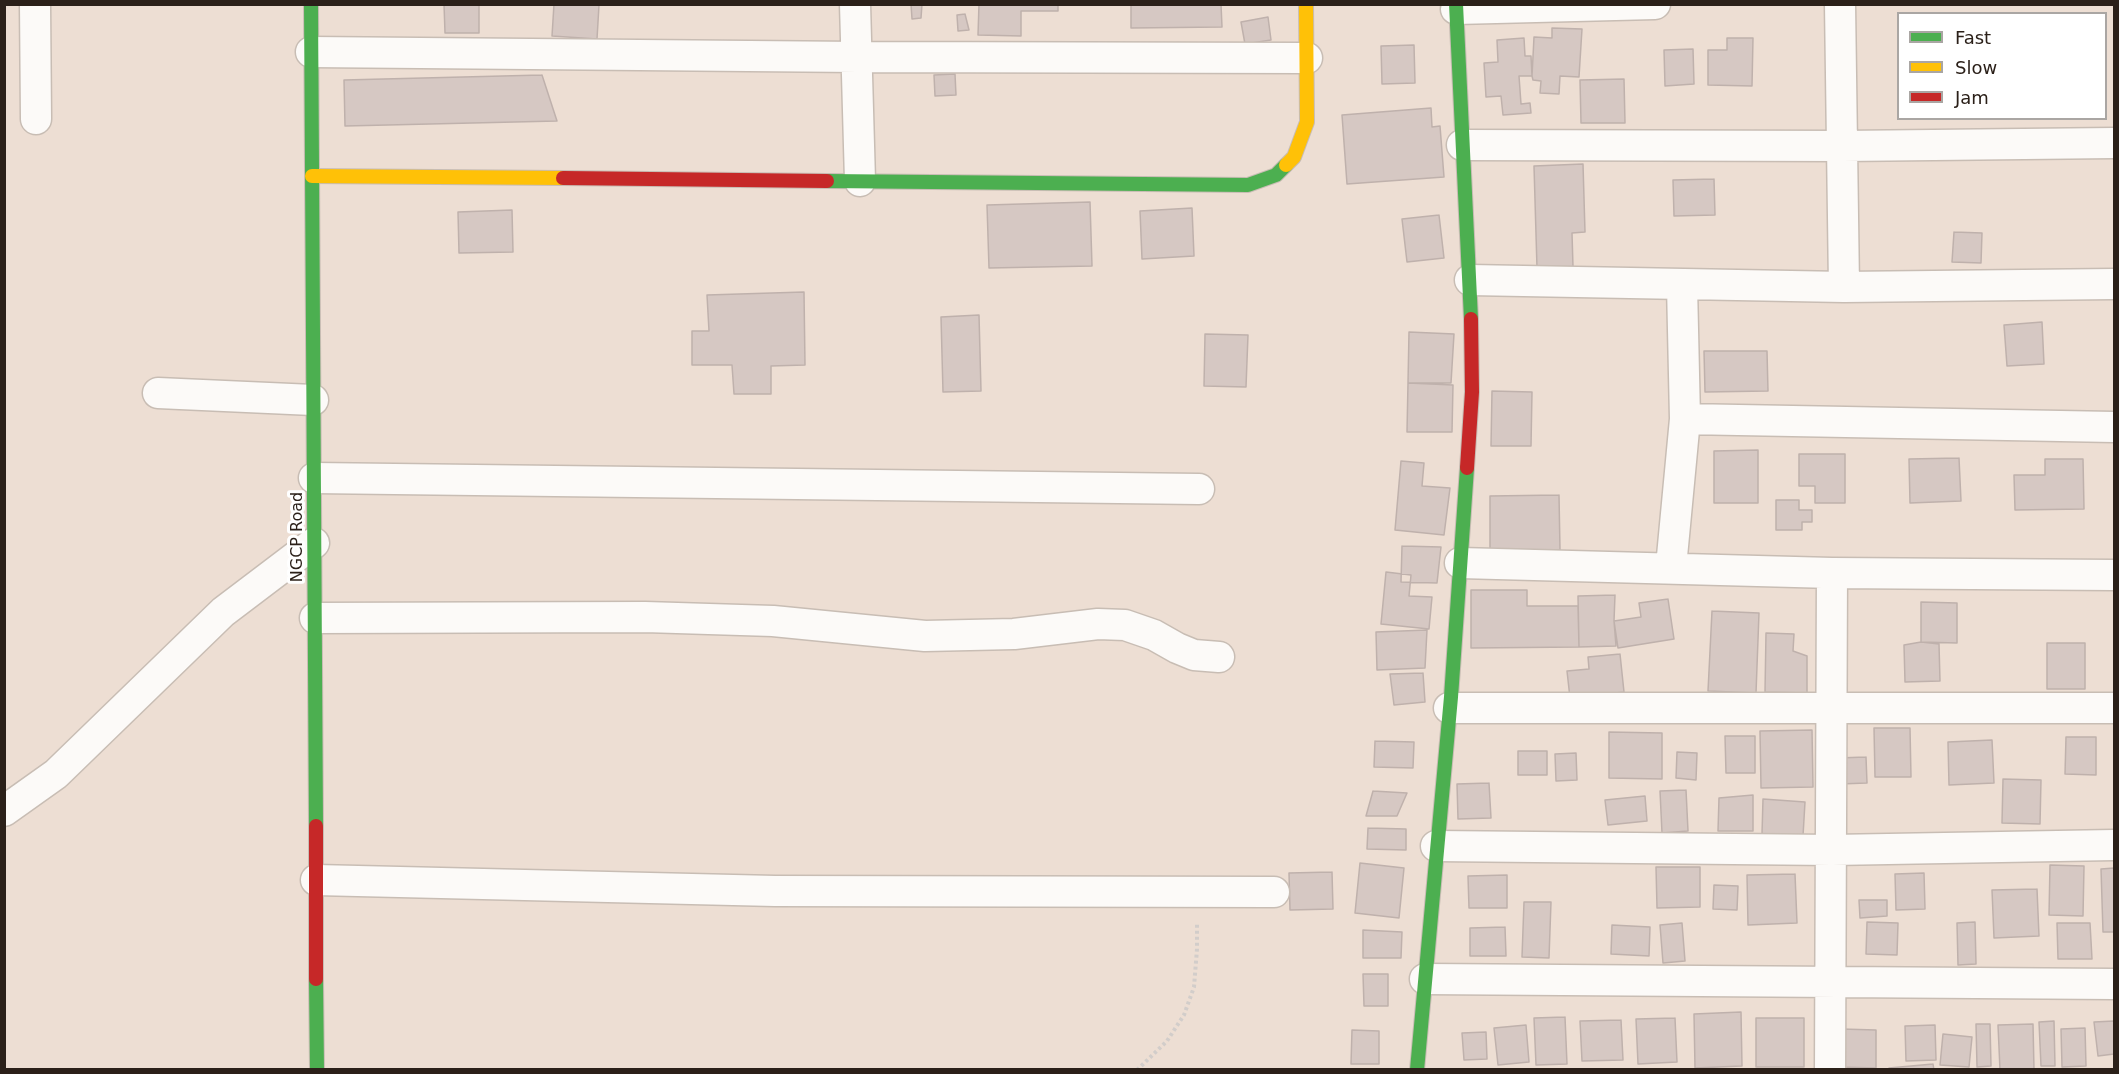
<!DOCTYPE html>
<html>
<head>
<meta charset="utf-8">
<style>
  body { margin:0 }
  #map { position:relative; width:2119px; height:1074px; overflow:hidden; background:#edded3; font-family:"DejaVu Sans",sans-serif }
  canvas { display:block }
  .frame { position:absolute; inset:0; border:6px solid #2b2019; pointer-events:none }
  .legend { position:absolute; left:1897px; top:12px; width:210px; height:108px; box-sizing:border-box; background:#fff; border:2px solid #aaa6a3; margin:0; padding:8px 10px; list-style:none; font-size:18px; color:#2b2019 }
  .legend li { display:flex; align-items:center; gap:12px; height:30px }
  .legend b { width:30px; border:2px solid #aaa6a3 }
</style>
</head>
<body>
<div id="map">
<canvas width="2119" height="1074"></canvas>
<div class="frame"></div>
<ul class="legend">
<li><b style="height:8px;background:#4caf50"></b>Fast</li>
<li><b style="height:8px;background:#ffc107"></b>Slow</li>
<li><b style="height:8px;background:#c62828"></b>Jam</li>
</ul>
</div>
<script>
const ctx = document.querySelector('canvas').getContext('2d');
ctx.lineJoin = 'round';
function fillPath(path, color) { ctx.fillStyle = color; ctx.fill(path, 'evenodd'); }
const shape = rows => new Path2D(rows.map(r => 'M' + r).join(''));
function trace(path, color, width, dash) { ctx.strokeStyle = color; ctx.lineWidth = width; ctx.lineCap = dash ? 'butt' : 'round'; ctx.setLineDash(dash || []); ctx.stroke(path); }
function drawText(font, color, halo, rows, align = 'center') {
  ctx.font = font + ' "DejaVu Sans",sans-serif'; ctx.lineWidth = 6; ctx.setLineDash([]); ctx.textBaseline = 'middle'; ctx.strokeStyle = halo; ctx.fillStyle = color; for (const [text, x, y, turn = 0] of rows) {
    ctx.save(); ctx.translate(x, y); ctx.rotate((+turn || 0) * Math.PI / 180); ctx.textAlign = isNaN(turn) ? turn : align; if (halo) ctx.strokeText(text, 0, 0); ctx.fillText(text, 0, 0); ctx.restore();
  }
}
const building = shape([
  [444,4,479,4,479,33,445,33,444,4],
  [554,4,599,5,597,39,552,36,554,4],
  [911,4,922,4,921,18,912,19,911,4],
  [979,4,1058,4,1058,11,1021,11,1021,36,978,35,979,4],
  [1131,4,1221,4,1222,27,1131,28,1131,4],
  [965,14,969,30,958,31,957,15,965,14],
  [1268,17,1271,40,1245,44,1241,22,1268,17],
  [1552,28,1582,29,1579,77,1560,76,1559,94,1540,93,1541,81,1533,80,1532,76,1534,37,1552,38,1552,28],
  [1524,38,1525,56,1531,56,1532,76,1519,76,1521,104,1530,103,1531,113,1503,115,1501,96,1486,97,1484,63,1498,62,1497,40,1524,38],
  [1727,38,1753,38,1752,86,1708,85,1708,50,1727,50,1727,38],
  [1414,45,1415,83,1382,84,1381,46,1414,45],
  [1693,49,1694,84,1665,86,1664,50,1693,49],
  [955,74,956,95,935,96,934,75,955,74],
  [542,75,557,121,345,126,344,80,542,75],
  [1624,79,1625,123,1581,123,1580,80,1624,79],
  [1431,108,1432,127,1440,126,1444,177,1347,184,1342,115,1431,108],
  [1583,164,1585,232,1572,233,1573,267,1537,268,1534,166,1583,164],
  [1714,179,1715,215,1674,216,1673,180,1714,179],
  [1090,202,1092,266,989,268,987,205,1090,202],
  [1192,208,1194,256,1142,259,1140,211,1192,208],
  [512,210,513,252,459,253,458,212,512,210],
  [1439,215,1444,258,1407,262,1402,219,1439,215],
  [1954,232,1982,233,1981,263,1952,262,1954,232],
  [804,292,805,365,771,366,771,394,734,394,732,365,692,365,692,331,709,331,707,295,804,292],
  [979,315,981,391,943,392,941,317,979,315],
  [2042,322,2044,364,2007,366,2004,325,2042,322],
  [1409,332,1454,334,1451,383,1408,383,1409,332],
  [1205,334,1248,335,1246,387,1204,386,1205,334],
  [1704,351,1767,351,1768,391,1705,392,1704,351],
  [1408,383,1453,385,1452,432,1407,432,1408,383],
  [1492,391,1532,392,1531,446,1491,446,1492,391],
  [1758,450,1758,503,1714,503,1714,451,1758,450],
  [1799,454,1845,454,1845,503,1815,503,1815,486,1799,486,1799,454],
  [1959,458,1961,501,1910,503,1909,459,1959,458],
  [2045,459,2083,459,2084,509,2015,510,2014,475,2045,475,2045,459],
  [1401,461,1424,463,1422,486,1450,488,1444,535,1395,530,1401,461],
  [1559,495,1560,550,1490,551,1490,496,1559,495],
  [1776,500,1799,500,1799,510,1812,510,1812,522,1802,522,1802,530,1776,530,1776,500],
  [1402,546,1441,547,1437,583,1401,582,1402,546],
  [1386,572,1411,575,1409,596,1432,597,1429,629,1381,624,1386,572],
  [1471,590,1527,590,1527,606,1578,606,1579,647,1471,648,1471,590],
  [1615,595,1614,621,1616,646,1579,647,1578,596,1615,595],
  [1668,599,1674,639,1618,648,1614,621,1641,617,1639,603,1668,599],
  [1921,602,1957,603,1957,643,1921,642,1921,602],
  [1712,611,1759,613,1756,693,1708,691,1712,611],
  [1427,630,1425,668,1377,670,1376,632,1427,630],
  [1766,633,1794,634,1793,651,1807,656,1807,693,1765,692,1766,633],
  [1921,642,1939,644,1940,681,1905,682,1904,645,1921,642],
  [2047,643,2085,643,2085,689,2047,689,2047,643],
  [1620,654,1624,692,1570,698,1567,671,1589,669,1588,657,1620,654],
  [1423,673,1425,702,1394,705,1390,674,1423,673],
  [1874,728,1910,728,1911,777,1875,777,1874,728],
  [1812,730,1813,787,1761,788,1760,731,1812,730],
  [1609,732,1662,733,1662,779,1609,778,1609,732],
  [1725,736,1755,736,1755,773,1726,773,1725,736],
  [2066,737,2096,737,2096,775,2065,774,2066,737],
  [1992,740,1994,783,1949,785,1948,742,1992,740],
  [1375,741,1414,742,1413,768,1374,767,1375,741],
  [1518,751,1547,751,1547,775,1518,775,1518,751],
  [1677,752,1697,753,1696,780,1676,778,1677,752],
  [1576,753,1577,780,1556,781,1555,754,1576,753],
  [1866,757,1867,783,1839,784,1838,758,1866,757],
  [2003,779,2041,780,2040,824,2002,823,2003,779],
  [1489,783,1491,818,1458,819,1457,784,1489,783],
  [1686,790,1688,831,1662,833,1660,791,1686,790],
  [1373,791,1407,793,1397,816,1366,816,1373,791],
  [1753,795,1753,831,1718,831,1719,798,1753,795],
  [1645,796,1647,821,1608,825,1605,800,1645,796],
  [1763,799,1805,802,1803,836,1762,834,1763,799],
  [1368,828,1406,829,1406,850,1367,849,1368,828],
  [1360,863,1404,868,1399,918,1355,913,1360,863],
  [2050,865,2084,866,2083,916,2049,915,2050,865],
  [1656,867,1700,867,1700,907,1657,908,1656,867],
  [2114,868,2114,932,2103,932,2101,869,2114,868],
  [1332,872,1333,909,1290,910,1289,873,1332,872],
  [1924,873,1925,909,1896,910,1895,874,1924,873],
  [1795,874,1797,923,1748,925,1747,875,1795,874],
  [1507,875,1507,908,1469,908,1468,876,1507,875],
  [1714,885,1738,886,1737,910,1713,909,1714,885],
  [2037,889,2039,936,1994,938,1992,890,2037,889],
  [1859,900,1887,900,1887,916,1860,918,1859,900],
  [1524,902,1551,902,1549,958,1522,957,1524,902],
  [1867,922,1898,923,1897,955,1866,954,1867,922],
  [1975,922,1976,964,1958,965,1957,923,1975,922],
  [1682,923,1685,961,1663,963,1660,925,1682,923],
  [2057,923,2090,923,2092,959,2058,959,2057,923],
  [1612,925,1650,927,1649,956,1611,954,1612,925],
  [1505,927,1506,956,1470,956,1470,928,1505,927],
  [1363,930,1402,932,1401,958,1363,958,1363,930],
  [1363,974,1388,974,1388,1006,1364,1006,1363,974],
  [1741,1012,1742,1066,1695,1068,1694,1014,1741,1012],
  [1565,1017,1567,1064,1536,1065,1534,1018,1565,1017],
  [1675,1018,1677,1062,1638,1064,1636,1019,1675,1018],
  [1756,1018,1804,1018,1804,1067,1756,1067,1756,1018],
  [1621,1020,1623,1060,1582,1061,1580,1021,1621,1020],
  [2054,1021,2055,1066,2041,1066,2039,1022,2054,1021],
  [2114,1021,2114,1054,2098,1056,2094,1022,2114,1021],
  [1976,1024,1990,1024,1991,1066,1977,1067,1976,1024],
  [2033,1024,2034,1070,2000,1070,1998,1025,2033,1024],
  [1526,1025,1529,1062,1498,1065,1494,1028,1526,1025],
  [1935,1025,1936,1060,1906,1061,1905,1026,1935,1025],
  [2085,1028,2086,1066,2062,1067,2061,1029,2085,1028],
  [1841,1029,1876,1030,1876,1068,1840,1067,1841,1029],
  [1352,1030,1379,1031,1379,1064,1351,1064,1352,1030],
  [1486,1032,1487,1059,1464,1060,1462,1033,1486,1032],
  [1943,1034,1972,1037,1969,1067,1940,1065,1943,1034],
  [1933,1064,1934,1070,1889,1070,1889,1068,1933,1064]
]);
fillPath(building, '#d6c8c3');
trace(building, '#bfb1ac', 1.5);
const street = shape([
  [35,4,36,119],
  [855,4,860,181],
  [1840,4,1844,287],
  [1456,9,1655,4],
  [311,52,858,57,1307,58],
  [1462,145,1843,146,2114,143],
  [1470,280,1844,287,2114,284],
  [158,393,313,400],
  [1685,419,2114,427],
  [314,478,1199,489],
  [1460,563,1832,573,2114,575],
  [1671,567,1685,419,1682,285],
  [315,618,645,617,773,621,925,636,1014,634,1098,624,1125,625,1154,635,1177,648,1194,655,1219,657],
  [1449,708,2114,708],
  [4,811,56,774,223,612,314,543],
  [1436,846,1832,850,2114,845],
  [316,880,775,891,1274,892],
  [1425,979,2114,984],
  [1830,1070,1832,573]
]);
const fast = shape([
  [311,4,316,826],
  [1456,4,1471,319],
  [827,181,1248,185,1276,175,1286,165],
  [316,979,317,1070],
  [1417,1070,1451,697,1467,468]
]);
const slow = shape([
  [1286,165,1294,157,1307,122,1306,4],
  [312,176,563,178]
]);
const jam = shape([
  [563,178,827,181],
  [1467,468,1472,392,1471,319],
  [316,826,316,979]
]);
trace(street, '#c8bdb4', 33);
trace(fast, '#c8bdb4', 16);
trace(slow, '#c8bdb4', 16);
trace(jam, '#c8bdb4', 16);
trace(shape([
  [1137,1070,1167,1041,1184,1015,1194,987,1197,949,1197,922]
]), '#d2cdca', 4, [3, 3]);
trace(street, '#fcfaf8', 30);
trace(fast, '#4caf50', 14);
trace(slow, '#ffc107', 14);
trace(jam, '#c62828', 14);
drawText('16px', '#2b2019', '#fff', [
  ["NGCP Road",298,537,-90]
]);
</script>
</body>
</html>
